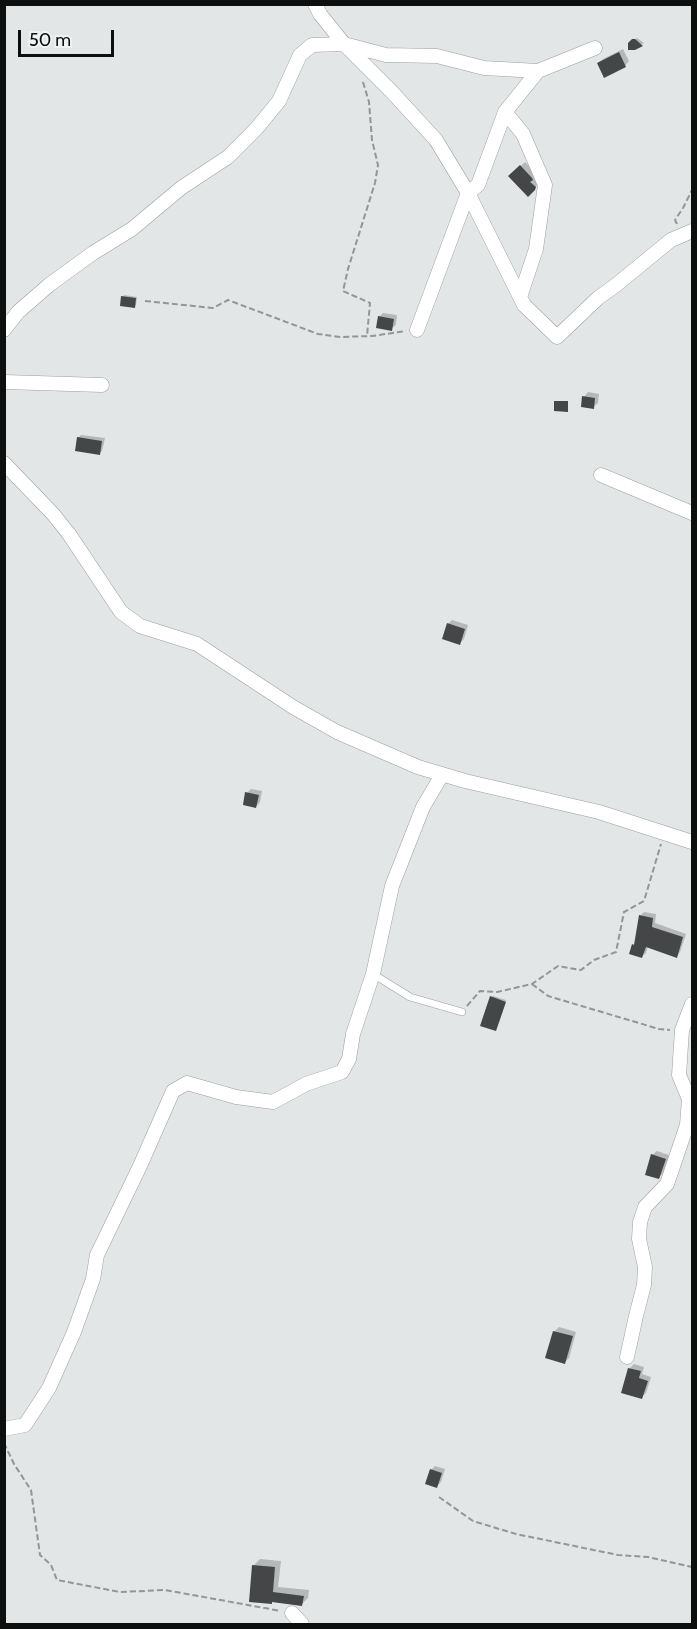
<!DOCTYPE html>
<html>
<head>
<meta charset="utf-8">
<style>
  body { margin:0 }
  #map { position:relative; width:697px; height:1629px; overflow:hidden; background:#e2e6e7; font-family:Cabin,sans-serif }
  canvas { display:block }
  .frame { position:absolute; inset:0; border:6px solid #0d0e0e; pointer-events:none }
  .scale { position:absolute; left:18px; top:30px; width:96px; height:27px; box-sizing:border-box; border:3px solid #0d0e0e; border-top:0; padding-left:8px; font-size:18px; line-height:21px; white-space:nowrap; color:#0d0e0e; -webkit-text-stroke:4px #eff3f4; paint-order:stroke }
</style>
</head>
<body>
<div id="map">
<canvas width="697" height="1629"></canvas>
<div class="frame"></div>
<div class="scale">50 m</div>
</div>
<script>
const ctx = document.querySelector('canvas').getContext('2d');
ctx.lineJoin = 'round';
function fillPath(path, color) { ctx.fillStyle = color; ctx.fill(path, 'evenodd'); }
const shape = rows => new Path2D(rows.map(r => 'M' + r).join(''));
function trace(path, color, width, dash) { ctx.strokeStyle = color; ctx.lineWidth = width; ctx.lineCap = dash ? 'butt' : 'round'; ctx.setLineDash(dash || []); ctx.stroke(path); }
fillPath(shape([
  [637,38,644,43,634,48,631,41],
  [623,49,629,61,625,66,598,63,603,59],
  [525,162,536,173,534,177,539,183,528,195,510,176],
  [124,295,137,297,136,305,135,306,123,297],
  [383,313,397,315,396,325,391,329,379,317],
  [588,392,599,394,598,403,593,407,584,397],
  [81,435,105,438,102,451,99,454,78,438],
  [452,620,468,625,464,639,460,643,448,624],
  [251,789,262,791,260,802,256,807,247,793],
  [644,912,656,914,655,923,686,934,680,952,677,956,648,946,646,953,642,956,633,945,636,942,640,916],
  [493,996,506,1000,497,1027,492,997],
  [657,1151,669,1155,663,1173,659,1178,652,1155],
  [559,1327,576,1332,569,1358,565,1362,547,1357,555,1331],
  [634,1364,644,1367,642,1374,651,1377,646,1393,642,1397,623,1392,630,1368],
  [435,1466,445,1469,441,1482,437,1486,431,1470],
  [260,1559,281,1561,278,1587,309,1590,308,1598,302,1604,273,1601,254,1565]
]), '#0003');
fillPath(shape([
  [632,39,635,39,643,46,635,50,628,50,628,43],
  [619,52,626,67,604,78,597,63],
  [520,165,532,178,533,180,530,182,536,187,535,190,528,197,508,176],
  [121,296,136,298,135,308,120,306],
  [378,316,394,319,392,331,376,328],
  [582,396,595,398,594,409,581,407],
  [554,401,568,401,568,412,554,411],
  [77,437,102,441,100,455,75,451],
  [447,623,465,629,460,645,442,639],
  [245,792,259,795,256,808,243,805],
  [639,915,653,918,652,927,683,937,677,958,646,947,642,958,629,954,632,944,634,945],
  [490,996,506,1002,496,1031,480,1026],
  [651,1154,666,1159,659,1179,645,1175],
  [553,1331,573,1336,565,1364,545,1358],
  [628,1368,641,1371,639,1378,648,1381,642,1399,621,1393],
  [430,1469,442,1473,437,1488,425,1484],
  [252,1565,275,1567,273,1592,304,1596,302,1606,272,1602,272,1604,249,1602]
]), '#444648');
const service = shape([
  [373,974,410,997,462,1012]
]);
const minor = shape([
  [315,4,320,14,344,44,391,91,436,140,468,193,524,305,557,337,598,298,616,285,671,240,692,231],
  [505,112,523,134,545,185,536,249,520,297],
  [4,330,18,312,49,285,93,253,132,229,181,188,228,157,256,129,279,101,300,55,312,45,344,44,386,55,437,56,484,68,538,71,595,48],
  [417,330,468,193,478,185,505,112,538,71],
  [4,382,102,385],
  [4,463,53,514,69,534,121,612,140,626,197,644,293,707,337,732,418,767,465,781,599,812,692,842],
  [601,475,692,513],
  [627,1357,636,1316,644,1285,645,1267,639,1239,640,1222,645,1207,667,1184,687,1125,689,1099,679,1075,682,1030,692,1004],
  [4,1429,25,1425,49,1388,74,1332,93,1279,97,1255,140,1166,173,1091,187,1083,236,1097,273,1102,306,1084,342,1072,349,1059,353,1034,373,974,392,886,423,807,442,775],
  [292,1613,302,1624]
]);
trace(service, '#9b9ea0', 8);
trace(minor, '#9b9ea0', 15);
trace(shape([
  [363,82,369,102,372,140,378,165,375,183,348,269,343,291,370,303,367,336],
  [677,224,675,220,683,208,692,190],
  [145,301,213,308,228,300,318,334,340,337,372,336,406,331],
  [532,984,548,996,659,1029,670,1030],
  [467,1006,480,991,497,992,532,984,558,966,581,970,594,960,616,952,624,912,644,901,661,844],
  [4,1443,14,1464,31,1490,40,1555,51,1565,57,1580,120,1592,165,1590,281,1611],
  [439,1497,473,1521,516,1534,618,1555,648,1557,692,1567]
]), '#939596', 2, [6, 3]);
trace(service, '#fff', 7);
trace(minor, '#fff', 14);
</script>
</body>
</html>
